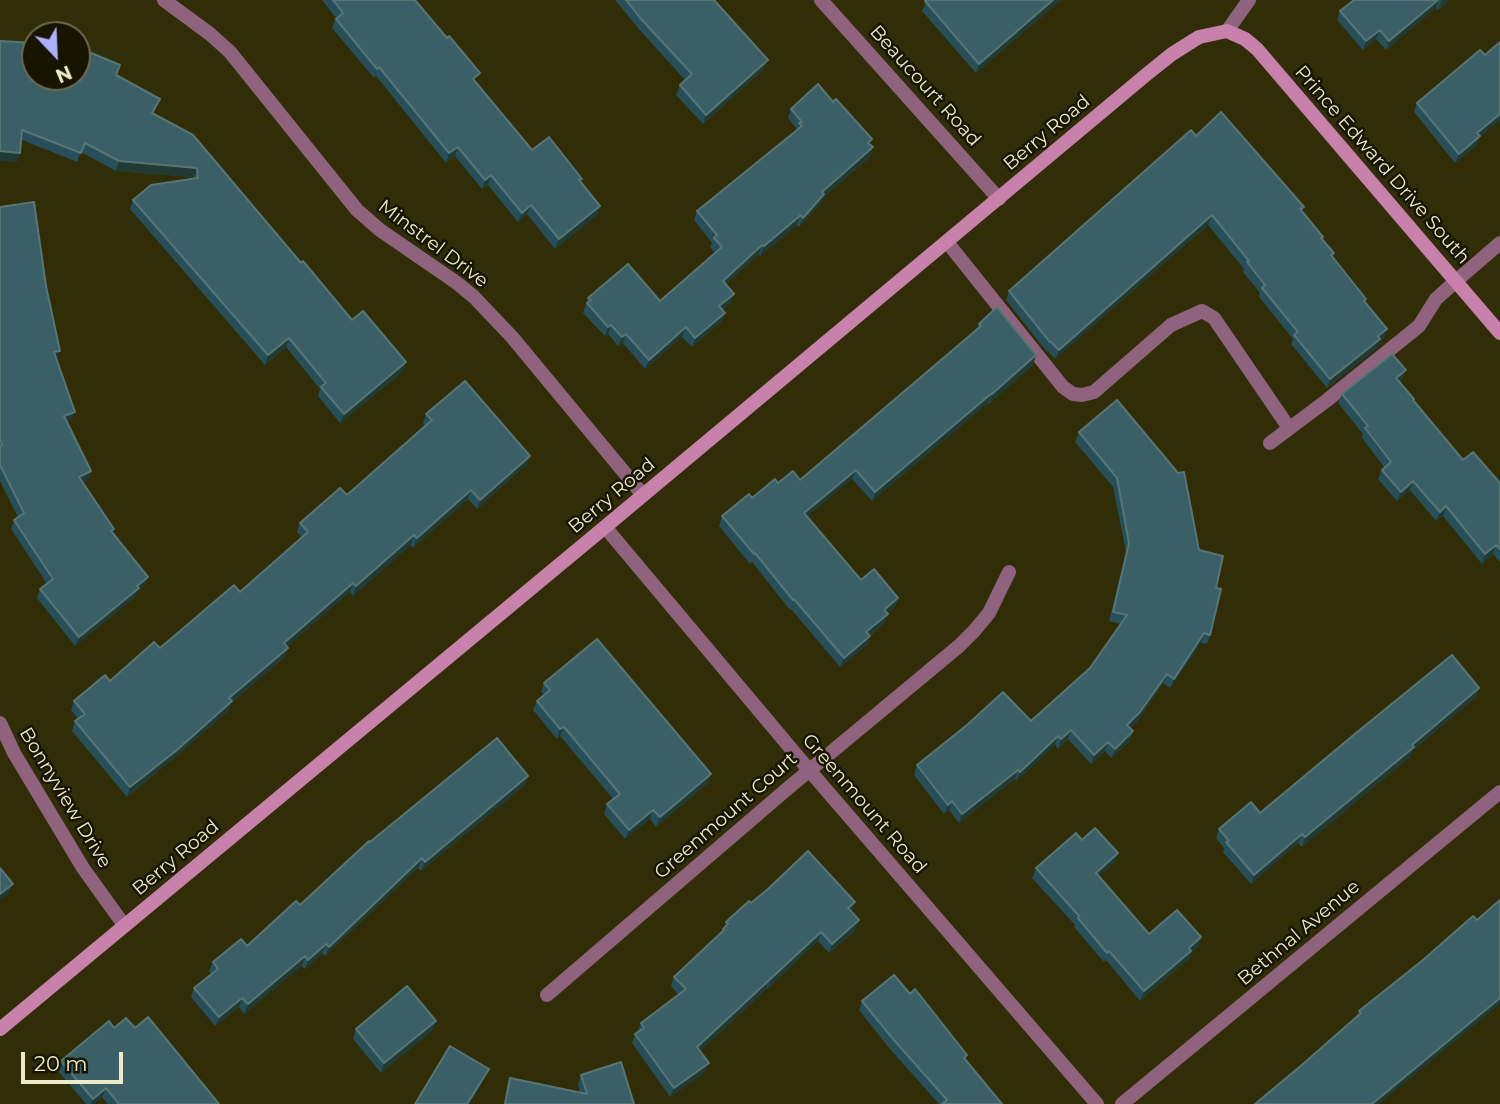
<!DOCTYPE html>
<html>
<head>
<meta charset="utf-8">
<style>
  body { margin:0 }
  #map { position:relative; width:1500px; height:1104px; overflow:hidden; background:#302d07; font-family:Montserrat,sans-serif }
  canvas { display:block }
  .north { position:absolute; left:21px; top:21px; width:70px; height:70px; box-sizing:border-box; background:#171400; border:2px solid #6d6a50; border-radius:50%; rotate:157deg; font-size:19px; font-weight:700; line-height:28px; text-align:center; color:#edeac8 }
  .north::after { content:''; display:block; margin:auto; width:24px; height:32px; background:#afaefa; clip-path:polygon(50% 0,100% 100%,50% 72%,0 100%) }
  .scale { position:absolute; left:21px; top:1052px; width:102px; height:32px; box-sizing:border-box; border:4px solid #edeac8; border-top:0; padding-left:9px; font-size:21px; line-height:24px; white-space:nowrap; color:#edeac8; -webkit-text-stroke:5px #171400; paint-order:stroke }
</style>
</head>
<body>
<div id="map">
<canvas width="1500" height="1104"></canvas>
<div class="north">N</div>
<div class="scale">20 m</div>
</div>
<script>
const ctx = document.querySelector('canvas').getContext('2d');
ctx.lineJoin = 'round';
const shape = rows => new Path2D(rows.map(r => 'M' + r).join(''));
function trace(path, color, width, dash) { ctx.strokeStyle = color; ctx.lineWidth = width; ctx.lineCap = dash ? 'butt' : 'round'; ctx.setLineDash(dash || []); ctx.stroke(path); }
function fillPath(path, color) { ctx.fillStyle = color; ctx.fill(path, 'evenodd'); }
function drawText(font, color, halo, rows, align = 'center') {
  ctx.font = font + ' Montserrat,sans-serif'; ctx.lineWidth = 5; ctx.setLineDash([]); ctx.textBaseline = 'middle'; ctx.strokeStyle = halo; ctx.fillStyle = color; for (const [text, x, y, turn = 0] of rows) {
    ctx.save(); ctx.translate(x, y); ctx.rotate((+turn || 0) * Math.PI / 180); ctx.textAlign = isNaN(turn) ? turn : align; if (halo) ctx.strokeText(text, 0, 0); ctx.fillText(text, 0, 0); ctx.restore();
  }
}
trace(shape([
  [947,242,1063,387,1073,394,1082,395,1094,392,1171,325,1202,311,1214,318,1289,428],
  [1270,443,1326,401,1419,326,1436,299,1456,281]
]), '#8f637d', 14);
trace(shape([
  [164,0,210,34,230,52,357,210,380,230,457,283,474,297,512,337,643,495],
  [821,0,999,199],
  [1227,31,1249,0],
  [1456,281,1500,243],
  [605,527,809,770,1097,1104],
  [0,723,14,753,83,868,124,925],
  [547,995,787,789,959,646,974,631,989,613,1009,572],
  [1122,1104,1500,792]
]), '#8f637d', 14);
trace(shape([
  [0,1029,605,527,1147,74,1172,54,1199,37,1227,31,1245,39,1257,49,1500,333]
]), '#c781ab', 14);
fillPath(shape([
  [322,0,415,0,476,83,532,150,580,182,597,215,555,249,527,214,518,222,488,185,482,189,455,156,446,163,376,76,374,78,332,28,336,18],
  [615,0,714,0,764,69,703,124,676,95,680,85,685,80,638,28],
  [927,0,1061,0,976,73,922,11],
  [1354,0,1449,0,1438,10,1436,8,1386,50,1376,39,1363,50,1337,20,1340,11],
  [0,41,116,76,160,99,153,114,301,263,352,320,406,362,403,372,340,423,318,396,320,389,286,347,265,365,130,209,133,200,194,179,194,177,116,171,81,152,77,162,22,140,17,162],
  [1485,55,1479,138,1476,146,1455,163,1414,112,1417,103],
  [791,109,870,144,870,157,823,198,821,203,799,227,797,225,760,256,759,254,726,284,734,294,731,303,722,310,725,313,721,322,692,347,682,337,645,369,623,343,618,346,608,334,605,336,583,313,588,298,660,301,715,253,710,247,712,243,694,220,697,211,796,131,797,129,788,118],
  [1196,136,1304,207,1302,212,1334,253,1333,257,1366,299,1365,302,1384,338,1379,342,1377,348,1327,388,1291,344,1293,339,1259,297,1260,293,1243,272,1244,269,1208,225,1055,359,1048,351,1047,352,1006,300,1009,291],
  [0,207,56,360,71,421,67,422,91,471,88,480,83,482,112,533,148,577,144,586,137,592,135,597,75,646,37,598,40,589,47,584,11,529,14,520,18,517,0,481],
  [979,324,1036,355,1033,365,989,404,988,403,872,501,852,479,807,516,861,580,898,598,895,607,887,613,884,623,870,636,867,645,840,667,791,609,790,610,752,562,750,564,719,526,722,516,778,483,800,480,977,329],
  [1406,370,1402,379,1399,382,1414,399,1413,401,1463,460,1500,483,1500,562,1493,554,1482,564,1443,516,1436,521,1410,490,1397,501,1378,479,1382,470,1384,467,1362,438,1363,434,1338,403,1342,394],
  [426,414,530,456,526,465,477,509,468,499,413,548,411,545,353,596,350,592,287,646,285,657,231,703,228,711,173,759,127,797,72,731,75,721,78,719,71,710,74,701,110,681,160,648,240,592,302,538,297,532,300,523,347,495,425,426,423,423],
  [1079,432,1199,550,1216,588,1210,635,1207,644,1201,643,1170,688,1163,683,1137,722,1130,728,1133,731,1130,741,1111,758,1105,751,1091,764,1068,739,1058,749,1055,745,1016,781,1015,779,959,823,949,810,944,814,914,775,917,765,1031,721,1090,668,1121,624,1109,621,1126,552,1113,487,1075,442],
  [544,683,708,783,656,827,650,819,625,839,604,814,607,804,613,799,560,736,557,739,533,710,537,701,544,695,541,692],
  [1479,688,1476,697,1412,751,1410,757,1302,847,1298,843,1251,884,1223,852,1224,848,1216,838,1219,829,1260,813],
  [528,776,525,785,421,871,418,868,325,956,322,953,305,969,302,966,244,1014,239,1007,215,1026,191,997,194,988,211,974,209,971,213,962,247,946,300,905,370,842],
  [1082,840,1115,862,1099,876,1149,934,1201,937,1198,947,1191,953,1188,960,1140,1001,1106,960,1104,962,1074,927,1075,925,1032,878,1036,868],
  [751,903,852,912,856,930,829,953,818,941,700,1051,709,1063,705,1072,670,1097,632,1043,635,1034,637,1032,641,1023,679,995,671,986,674,977,722,932,726,922],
  [910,994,967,1055,965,1059,1002,1104,939,1104,889,1048,859,1010,862,1001],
  [114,1028,135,1028,219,1104,108,1104,102,1097,94,1104,86,1104,58,1071,61,1061],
  [356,1029,433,1030,381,1073,353,1039],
  [581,1075,634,1104,504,1104,507,1088,510,1078,580,1093,578,1085]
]), '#264f5a');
fillPath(shape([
  [1053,0,1061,0,976,73,979,64],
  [1438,0,1439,0,1436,8,1386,50,1389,41],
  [1442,0,1449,0,1438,10,1441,1],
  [1380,30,1376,39,1363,50,1366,41],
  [768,60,764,69,703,124,706,115],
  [1500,114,1500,120,1479,138,1476,146,1455,163,1459,154,1477,133],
  [458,147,455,156,446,163,449,153],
  [873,147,870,157,823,198,821,203,799,227,803,218,822,192],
  [0,151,20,153,17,162,0,161],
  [119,161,197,168,194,177,116,171],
  [491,175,488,185,482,189,485,180],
  [531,205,527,214,518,222,522,213],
  [600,206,597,215,555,249,559,239],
  [801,215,797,225,760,256,764,246],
  [1212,215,1208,225,1055,359,1059,350],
  [762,245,759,254,719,290,723,281],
  [734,294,731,303,716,316,719,306],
  [725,313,721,322,692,347,695,338],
  [611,325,608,334,605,336,608,327],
  [686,327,682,337,645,369,649,360],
  [1387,329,1384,338,1379,342,1377,348,1327,388,1330,379],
  [626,334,623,343,618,346,622,337],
  [289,338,286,347,265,365,268,355],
  [60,351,56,360,54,352],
  [1036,355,1033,365,989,404,992,394],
  [406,362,403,372,340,423,344,414],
  [1406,370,1402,379,1392,387,1396,378],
  [992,393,988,403,872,501,875,492],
  [75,412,71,421,60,425,64,416],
  [530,456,526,465,477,509,480,500],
  [856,470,852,479,801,522,804,513],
  [91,471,88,480,76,486,79,477],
  [1413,481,1410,490,1397,501,1401,492],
  [471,490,468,499,413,548,417,538],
  [1446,506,1443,516,1436,521,1440,512],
  [414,535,411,545,353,596,356,586],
  [1496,545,1493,554,1482,564,1485,554],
  [148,577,144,586,137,592,135,597,75,646,79,637],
  [353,583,350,592,281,652,284,643],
  [898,598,895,607,881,619,884,610],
  [888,614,884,623,863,641,866,632],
  [1204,633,1201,643,1170,688,1174,679],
  [870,636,867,645,840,667,844,658],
  [288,648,285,657,231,703,228,711,173,759,127,797,130,787,229,698],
  [1167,674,1163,683,1137,722,1124,734,1127,725],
  [1479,688,1476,697,1412,751,1410,757,1302,847,1305,837],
  [564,727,560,736,557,739,560,729],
  [1071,730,1068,739,1058,749,1061,739],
  [1133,731,1130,741,1111,758,1115,749],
  [1058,736,1055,745,1016,781,1020,772],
  [1108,742,1105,751,1091,764,1094,755],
  [1018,770,1015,779,959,823,962,814],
  [711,774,708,783,656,827,660,817],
  [528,776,525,785,421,871,425,862],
  [952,801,949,810,944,814,948,805],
  [653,810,650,819,625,839,629,830],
  [1302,834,1298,843,1251,884,1254,875],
  [1118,853,1115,862,1093,882,1096,873],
  [422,858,418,868,325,956,329,947],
  [13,884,9,893,0,900,0,894],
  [855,902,852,912,848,908],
  [859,920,856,930,829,953,832,944],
  [821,932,818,941,767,990,770,980],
  [1201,937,1198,947,1191,953,1188,960,1140,1001,1144,991],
  [326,944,322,953,305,969,308,960],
  [305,956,302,966,244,1014,248,1004],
  [769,979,766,989,694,1057,697,1047],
  [242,998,239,1007,215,1026,219,1017],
  [1500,998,1500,1004,1379,1104,1372,1104],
  [436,1021,433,1030,381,1073,384,1063],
  [709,1063,705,1072,670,1097,674,1088],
  [489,1069,485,1078,470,1104,467,1104],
  [106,1088,102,1097,94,1104,91,1104,93,1099]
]), '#213a34');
const building = shape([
  [333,0,415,0,447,38,449,36,480,73,473,79,532,150,549,137,582,179,579,180,600,206,559,239,531,205,522,213,491,175,485,180,458,147,449,153,379,67,377,69,336,19,343,13,333,0],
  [626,0,714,0,768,60,706,115,680,85,692,74,641,19,626,0],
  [927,0,1053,0,979,64,925,1,927,0],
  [1354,0,1438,0,1389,41,1380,30,1366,41,1340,11,1354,0],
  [0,41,35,43,35,77,77,77,77,47,120,65,116,75,160,99,152,113,193,135,301,263,303,261,352,320,363,311,406,362,344,414,321,387,326,383,289,338,268,355,133,200,151,185,198,178,197,168,119,161,85,143,81,153,22,130,20,153,0,151,0,41],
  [1500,42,1500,114,1477,133,1480,136,1459,154,1417,103,1480,50,1485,55,1500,42],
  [818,84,833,102,836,99,872,139,868,143,873,147,822,192,824,194,803,218,801,215,764,246,762,245,723,281,734,294,719,306,725,313,695,338,686,327,649,360,626,334,622,337,611,325,608,327,587,303,591,300,588,298,628,264,660,301,722,247,714,238,717,235,697,211,802,126,799,123,802,122,791,109,818,84],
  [1221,112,1304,207,1300,209,1323,237,1321,238,1334,253,1331,255,1366,299,1364,301,1387,329,1378,336,1380,339,1330,379,1294,335,1298,332,1262,288,1265,285,1247,262,1249,261,1212,215,1059,350,1051,342,1050,342,1009,291,1191,130,1196,136,1221,112],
  [34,202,46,286,60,351,54,352,75,412,64,416,91,471,79,477,114,529,111,531,148,577,137,586,139,588,79,637,40,589,53,579,14,520,24,513,0,465,0,446,2,445,0,438,0,207,34,202],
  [997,307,1036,355,992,394,992,393,875,492,856,470,804,513,861,580,874,569,898,598,884,610,888,614,866,632,870,636,844,658,794,599,793,600,755,553,754,554,722,516,749,494,752,498,775,479,778,483,793,471,800,480,981,326,979,324,997,307],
  [1392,354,1406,370,1396,378,1414,399,1413,400,1463,460,1473,452,1500,483,1500,549,1496,545,1485,554,1446,506,1440,512,1413,481,1401,492,1382,470,1391,462,1365,428,1368,426,1342,394,1392,354],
  [465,381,530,456,480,500,471,490,417,538,414,535,356,586,353,583,284,643,288,648,229,698,232,701,177,750,130,787,75,721,85,714,74,701,105,675,110,681,154,642,160,648,234,585,240,592,308,532,300,523,340,488,347,495,432,420,426,414,465,381],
  [1117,400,1178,473,1184,472,1199,550,1223,556,1216,588,1221,589,1210,635,1204,633,1174,679,1167,674,1140,712,1127,725,1133,731,1115,749,1108,742,1094,755,1071,730,1061,739,1058,736,1020,772,1018,770,962,814,952,801,948,805,917,765,967,725,1003,692,1031,721,1090,668,1127,615,1113,612,1129,543,1117,478,1079,432,1117,400],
  [597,639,711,774,660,817,653,810,629,830,607,804,620,794,564,727,560,729,537,701,550,690,544,683,597,639],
  [1452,655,1479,688,1412,745,1414,747,1305,837,1302,834,1254,875,1226,842,1229,841,1219,829,1251,802,1260,813,1356,733,1452,655],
  [497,738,528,776,425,862,422,858,329,947,326,944,308,960,305,956,248,1004,242,998,219,1017,194,988,218,969,213,962,241,939,247,946,296,901,300,905,369,841,370,842,497,738],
  [1095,828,1118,853,1096,873,1149,934,1177,910,1201,937,1189,948,1191,951,1144,991,1109,951,1107,953,1078,918,1079,916,1036,868,1076,833,1082,840,1095,828],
  [808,851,855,902,848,908,859,920,832,944,821,932,697,1047,709,1063,674,1088,635,1034,644,1028,641,1023,686,989,674,977,724,930,723,929,728,924,726,922,749,901,751,903,768,889,808,851],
  [0,868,13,884,0,894,0,868],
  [1500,900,1500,998,1372,1104,1255,1104,1303,1064,1361,1013,1359,1011,1423,960,1473,916,1477,920,1500,900],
  [894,975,910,994,915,989,967,1055,964,1058,1002,1104,942,1104,947,1100,893,1039,862,1001,894,975],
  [407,986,436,1021,384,1063,356,1029,407,986],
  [148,1017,219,1104,119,1104,106,1088,93,1099,61,1061,109,1021,114,1028,126,1018,135,1028,148,1017],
  [450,1046,489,1069,467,1104,415,1104,450,1046],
  [621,1062,634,1104,505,1104,510,1078,587,1094,581,1075,621,1062]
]);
fillPath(building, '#3b5f66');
trace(building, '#577575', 2);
drawText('19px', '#edeac8', '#171400', [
  ["Beaucourt Road",925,86,48],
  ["Berry Road",1047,133,-40],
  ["Prince Edward Drive South",1382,165,49],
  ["Minstrel Drive",433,244,37],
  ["Berry Road",612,496,-40],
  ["Bonnyview Drive",65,798,59],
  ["Greenmount Road",864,804,49],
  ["Greenmount Court",726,816,-41],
  ["Berry Road",176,858,-40],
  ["Bethnal Avenue",1299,933,-40]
]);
</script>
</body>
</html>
